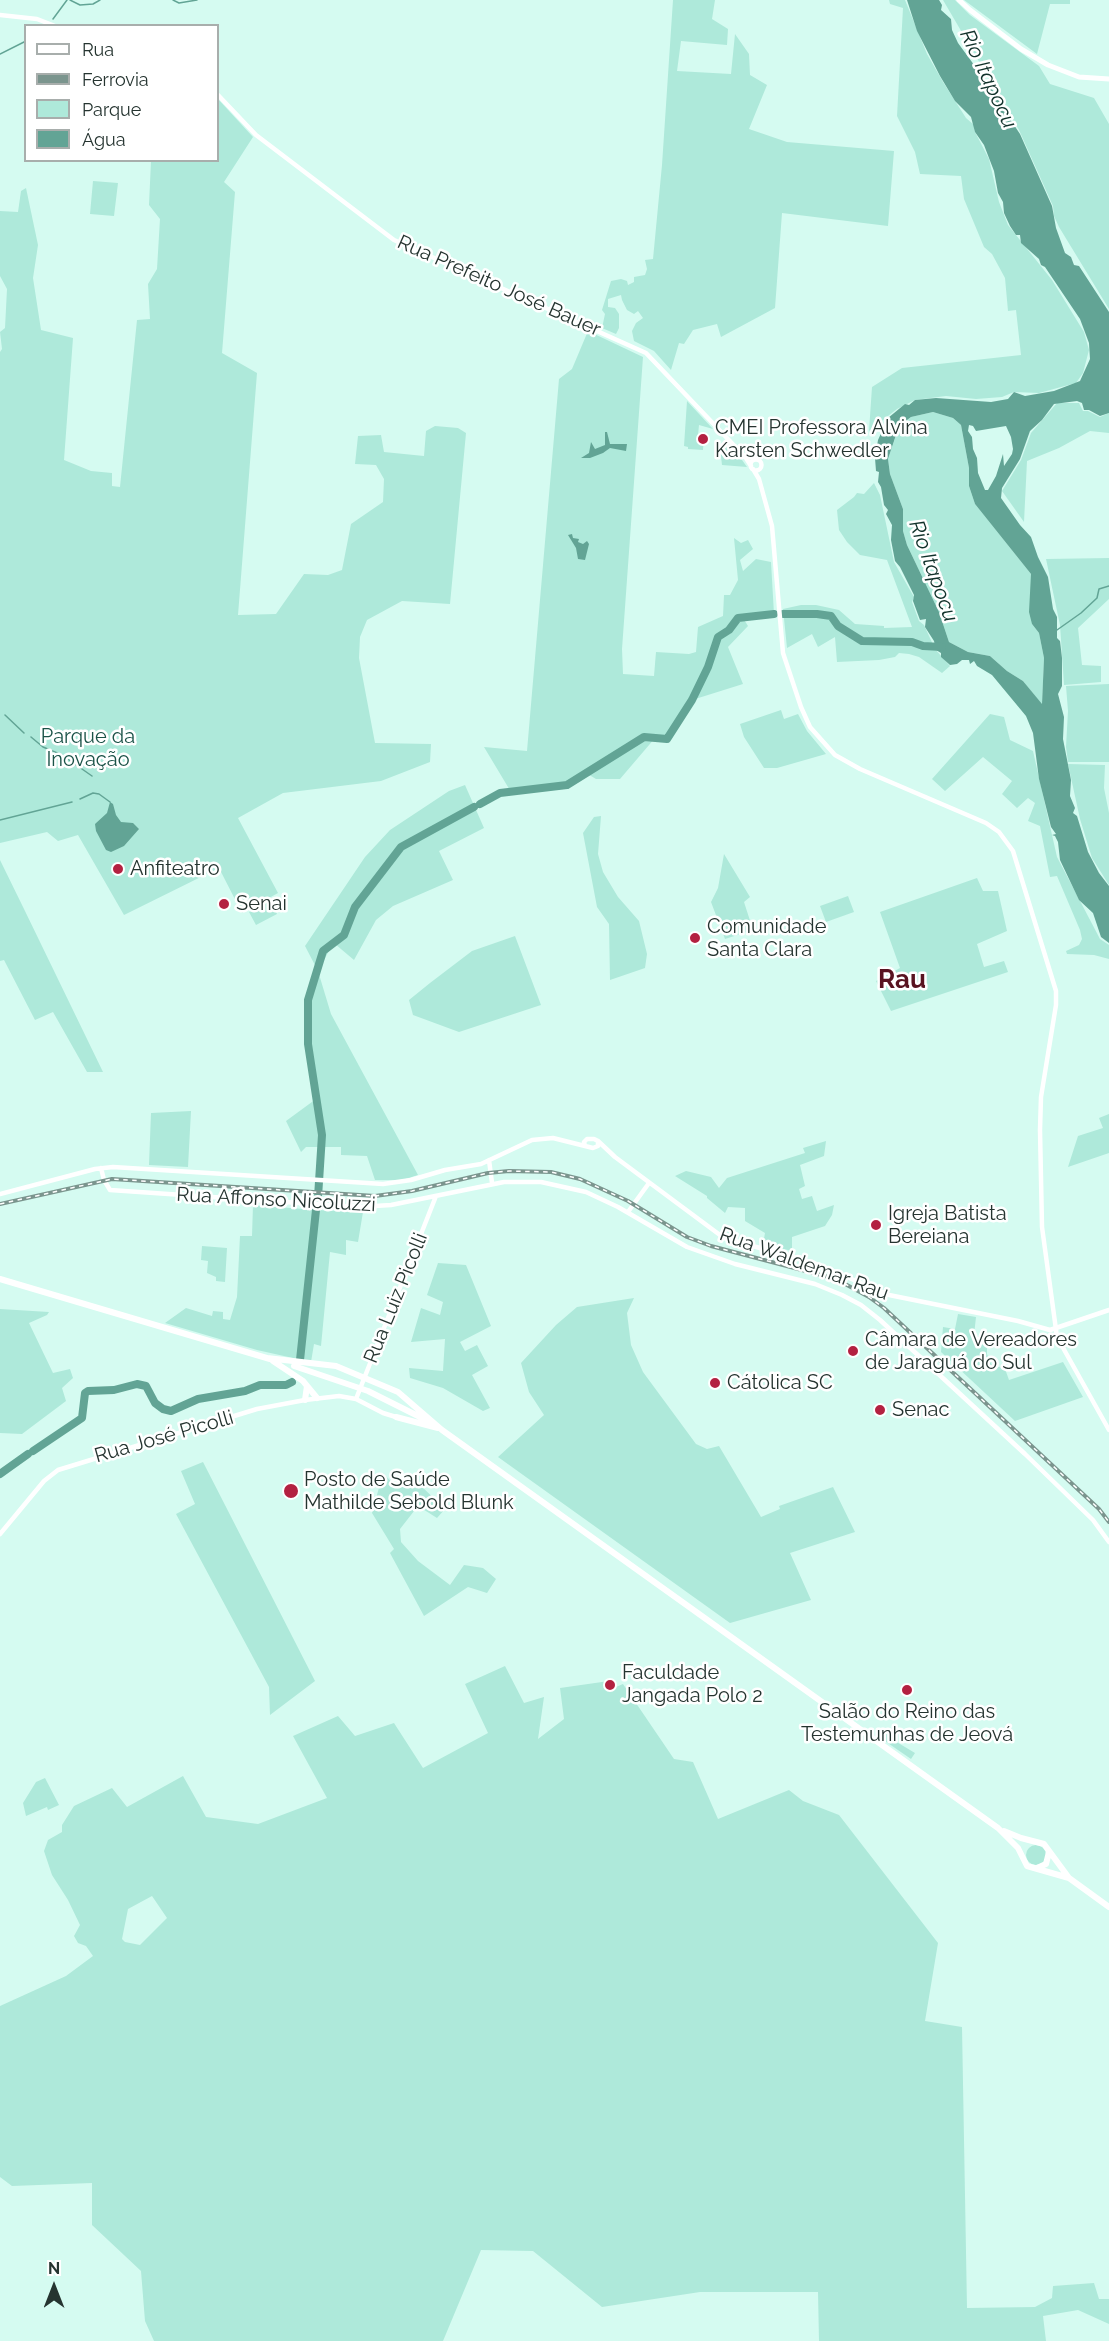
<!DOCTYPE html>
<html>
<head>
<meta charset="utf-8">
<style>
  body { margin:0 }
  #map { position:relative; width:1109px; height:2341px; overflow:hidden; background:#d5fbf1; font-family:Raleway,sans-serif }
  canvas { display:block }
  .legend { position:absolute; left:24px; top:24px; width:195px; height:138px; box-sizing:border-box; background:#fff; border:2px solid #a8aeac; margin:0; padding:8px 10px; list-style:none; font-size:18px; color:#253430 }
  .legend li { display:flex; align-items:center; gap:12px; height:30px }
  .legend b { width:30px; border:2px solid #a8aeac }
  .north { position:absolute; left:24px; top:2257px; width:60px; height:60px; -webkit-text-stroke:4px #fff; paint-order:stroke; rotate:0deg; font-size:16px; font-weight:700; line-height:24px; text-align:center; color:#253430 }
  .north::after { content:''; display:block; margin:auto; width:21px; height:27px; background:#253430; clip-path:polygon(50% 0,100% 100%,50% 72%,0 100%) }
</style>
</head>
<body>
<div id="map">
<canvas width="1109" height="2341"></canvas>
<ul class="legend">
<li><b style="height:8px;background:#fff"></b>Rua</li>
<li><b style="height:8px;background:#7b958e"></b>Ferrovia</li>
<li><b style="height:16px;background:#aee9da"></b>Parque</li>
<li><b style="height:16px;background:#62a495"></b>Água</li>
</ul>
<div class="north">N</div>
</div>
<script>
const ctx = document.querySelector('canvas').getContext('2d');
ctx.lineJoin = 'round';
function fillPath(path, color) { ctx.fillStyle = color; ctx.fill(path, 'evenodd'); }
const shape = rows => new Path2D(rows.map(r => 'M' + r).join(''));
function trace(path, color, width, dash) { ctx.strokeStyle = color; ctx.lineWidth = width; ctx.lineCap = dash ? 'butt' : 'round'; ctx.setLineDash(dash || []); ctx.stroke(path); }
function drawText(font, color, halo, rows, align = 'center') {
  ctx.font = font + ' Raleway,sans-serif'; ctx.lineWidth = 5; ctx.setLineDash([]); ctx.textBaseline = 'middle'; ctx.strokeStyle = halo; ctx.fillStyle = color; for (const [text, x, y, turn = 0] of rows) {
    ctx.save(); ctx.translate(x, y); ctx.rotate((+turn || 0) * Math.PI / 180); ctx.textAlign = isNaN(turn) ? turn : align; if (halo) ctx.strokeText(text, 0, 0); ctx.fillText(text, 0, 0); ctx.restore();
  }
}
fillPath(shape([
  [673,0,715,0,712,19,728,29,727,45,681,41,677,71,731,74,735,34,749,54,750,75,767,85,749,129,787,142,894,151,888,226,782,213,775,308,721,337,717,324,693,330,684,344,679,343,671,370,654,351,634,341,632,331,636,323,643,318,638,311,634,314,627,310,622,300,621,295,608,299,608,307,615,308,619,314,619,328,616,334,602,328,605,314,602,310,611,281,621,279,627,281,628,285,634,282,634,277,645,275,647,269,645,260,653,259,662,165],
  [889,0,905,0,927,54,943,82,966,118,974,125,975,132,989,159,999,202,1008,225,1052,280,1084,332,1089,350,1083,373,1076,383,1039,393,1014,392,1002,397,976,399,946,396,915,400,897,409,869,431,872,387,902,368,1021,355,1016,310,1008,311,1005,278,992,254,984,247,964,199,961,176,920,174,915,152,897,116,903,8,890,4],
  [943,0,955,0,970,15,1039,66,1050,84,1094,98,1109,124,1109,309,1059,227,1054,216,1053,206,1019,130],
  [964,0,1070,0,1070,4,1050,4,1037,54],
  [218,99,253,137,224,182,235,192,222,353,257,373,238,615,276,614,304,574,328,575,342,570,351,524,383,502,384,479,376,465,355,464,358,436,381,435,384,452,424,456,426,431,435,426,458,428,466,433,450,604,402,601,367,620,360,637,359,658,375,743,431,744,430,762,381,781,283,793,238,818,278,893,242,913,219,868,124,915,78,835,58,841,47,832,0,843,0,352,2,349,0,332,5,328,7,289,0,276,0,211,18,212,21,191,26,188,38,245,33,278,41,330,73,338,64,460,91,471,112,473,112,486,120,487,137,320,150,319,148,284,157,269,160,219,149,205,151,161,218,160],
  [93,181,118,183,114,216,90,214],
  [588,331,643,357,622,649,623,674,654,676,656,652,689,654,696,652,698,627,723,616,724,595,730,595,738,580,734,538,741,543,748,540,753,549,740,560,743,571,756,559,771,562,774,614,743,618,748,626,728,647,743,684,692,700,667,739,655,738,620,779,596,779,586,773,567,785,511,792,484,747,527,751,559,379,572,369],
  [687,401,713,429,699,425,698,435,704,435,703,450,688,449,688,447,684,446],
  [1057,403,1079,403,1083,411,1088,411,1100,417,1109,413,1109,433,1090,431,1059,448,1027,461,1024,522,1002,491,1021,460,1031,433],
  [933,412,953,418,961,425,969,468,969,486,975,504,1031,574,1032,624,1039,633,1044,658,1042,705,1023,681,1007,671,990,656,968,652,949,642,939,612,907,545,903,531,903,509,890,474,888,459,899,427,911,417],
  [726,443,742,460,747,467,722,465,720,448],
  [874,483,880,495,894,562,914,597,912,602,919,621,924,625,935,649,950,666,942,673,919,657,909,654,899,653,895,657,879,660,837,662,835,637,818,647,812,634,787,648,783,609,801,605,816,605,839,610,855,624,884,626,884,628,912,627,887,560,860,555,847,542,839,530,837,510,854,497,857,493,864,494],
  [1109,558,1109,599,1078,628,1082,665,1101,666,1101,682,1064,685,1060,625,1046,559],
  [1109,684,1109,762,1068,762,1066,747,1068,711,1066,686],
  [781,710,784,719,798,714,807,731,826,754,777,768,764,768,744,737,740,724],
  [990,714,1004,717,1010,740,1033,751,1057,857,1100,939,1109,945,1109,959,1094,955,1067,954,1066,951,1079,945,1082,939,1080,930,1057,876,1050,877,1040,826,1028,821,1035,803,1028,798,1017,808,1002,794,1012,781,983,757,945,791,932,779],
  [1068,764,1105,765,1104,788,1109,813,1109,885,1092,858,1080,819],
  [465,785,484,828,439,851,453,880,393,906,376,920,354,960,335,944,330,949,318,971,331,1014,418,1175,402,1180,375,1180,367,1156,341,1155,341,1147,306,1147,301,1152,286,1121,316,1099,308,1044,308,1000,318,971,305,946,365,857,390,830,449,791],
  [601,816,598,854,603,872,618,897,639,921,647,954,645,968,610,980,609,924,597,907,583,833,594,817],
  [724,854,750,897,744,902,753,930,725,939,711,902,718,888],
  [0,860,24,909,103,1072,87,1072,53,1012,35,1020,4,960,0,961],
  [977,878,983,891,998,891,1007,931,977,944,984,967,1004,961,1008,972,891,1011,876,981,900,968,880,912],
  [848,896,854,912,826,922,820,906],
  [271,901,277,914,256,925,249,912],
  [515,936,541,1005,459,1032,413,1015,409,1000,430,983,472,951],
  [191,1111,188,1167,149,1165,151,1113],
  [1109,1114,1109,1153,1068,1167,1078,1136,1103,1128,1099,1118],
  [826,1141,824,1156,800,1165,805,1186,799,1189,802,1199,812,1196,817,1211,834,1205,832,1215,825,1226,792,1237,792,1251,763,1244,765,1233,745,1221,745,1208,728,1207,725,1213,707,1198,707,1196,675,1176,686,1171,711,1177,719,1188,727,1178,805,1153,803,1148],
  [253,1205,316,1210,363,1212,358,1242,346,1240,346,1255,330,1252,321,1346,314,1344,311,1362,257,1350,165,1323,186,1308,212,1316,213,1311,223,1312,223,1319,230,1320,237,1297,240,1236,252,1236],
  [202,1246,227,1248,225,1282,216,1281,216,1277,207,1273,208,1261,201,1260],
  [438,1263,466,1265,491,1326,460,1342,465,1351,477,1345,488,1366,472,1375,490,1408,483,1411,443,1388,410,1378,409,1368,443,1371,445,1339,411,1342,421,1308,440,1315,443,1302,427,1295],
  [634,1298,627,1313,631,1345,643,1372,696,1444,707,1449,719,1446,761,1517,780,1509,779,1506,833,1487,855,1532,790,1553,811,1600,730,1623,498,1457,544,1415,529,1392,521,1363,556,1325,577,1307],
  [0,1309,49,1312,47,1315,29,1323,53,1373,70,1369,73,1378,62,1388,66,1401,22,1434,0,1433],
  [958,1314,976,1317,974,1335,982,1337,981,1344,987,1346,987,1354,993,1368,1004,1366,1009,1380,1063,1362,1083,1397,1015,1421,941,1352,943,1327,955,1329],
  [203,1462,315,1681,270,1715,269,1687,176,1514,195,1504,181,1471],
  [383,1473,397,1488,417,1482,445,1509,437,1518,418,1506,400,1529,401,1542,418,1561,450,1585,464,1565,483,1568,496,1579,487,1593,468,1587,424,1616,390,1553,394,1549,372,1513],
  [505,1666,524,1703,544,1697,538,1739,564,1719,560,1688,609,1681,616,1687,623,1684,674,1759,693,1762,718,1819,789,1790,803,1801,839,1815,938,1943,925,2021,962,2027,967,2308,1035,2307,1052,2298,1053,2286,1094,2283,1099,2299,1109,2299,1109,2324,1078,2310,1043,2316,1046,2341,819,2341,818,2292,700,2292,602,2307,533,2251,481,2250,443,2341,154,2341,145,2321,141,2271,92,2225,92,2183,12,2186,0,2177,0,2006,66,1976,93,1956,86,1946,78,1943,74,1936,80,1925,68,1900,52,1875,44,1851,48,1840,62,1832,62,1825,74,1806,112,1788,127,1807,183,1776,206,1817,258,1824,327,1798,293,1736,338,1716,355,1736,394,1723,423,1768,488,1733,465,1684],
  [152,1896,167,1918,140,1945,125,1942,122,1939,128,1909],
  [882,1729,895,1741,915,1753,911,1759,882,1739,879,1732],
  [45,1778,59,1805,48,1810,47,1807,26,1816,23,1803,36,1782],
  '1026 1855a10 10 0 1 1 20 0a10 10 0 1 1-20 0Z'
]), '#aee9da');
fillPath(shape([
  [907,0,939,0,942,5,941,10,951,19,952,30,958,43,1002,103,1008,116,1020,134,1052,206,1056,228,1065,253,1071,257,1074,265,1079,266,1109,312,1109,413,1100,416,1089,410,1084,410,1082,403,1077,401,1054,404,1042,420,1030,431,1020,459,1002,488,1001,498,1020,525,1031,537,1038,557,1048,577,1053,609,1057,617,1057,638,1060,641,1062,658,1062,686,1058,694,1064,717,1063,739,1071,780,1070,796,1075,808,1073,813,1077,816,1088,852,1099,873,1109,886,1109,943,1101,937,1093,913,1079,900,1060,860,1058,842,1055,836,1052,835,1056,834,1051,827,1039,779,1033,733,1026,716,992,675,977,666,974,661,970,664,969,660,962,660,957,664,950,665,941,657,941,653,936,650,934,641,925,627,926,619,920,620,913,601,914,595,900,567,895,561,891,540,892,525,886,514,888,510,884,505,881,487,878,482,879,472,876,471,875,458,878,440,888,418,905,404,909,405,915,400,936,398,991,402,1008,399,1014,392,1025,396,1054,391,1080,381,1090,359,1089,343,1080,319,1045,267,1041,265,1039,259,1021,243,1020,235,1016,235,1010,226,1004,213,1003,202,998,193,994,171,984,145,975,132,971,117,955,101,940,76,917,31],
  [933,412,953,418,961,425,969,468,969,486,975,504,1031,574,1029,612,1032,624,1039,633,1044,658,1042,704,1023,681,1007,671,990,656,968,652,949,642,939,612,907,545,903,531,903,509,890,474,888,459,899,426,911,417],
  [969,425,973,426,976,431,1006,426,1011,437,1013,449,1012,454,1004,466,1003,454,996,476,988,490,985,490,978,473,977,458,973,449,972,437,968,431],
  [605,432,607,432,610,444,627,444,626,451,610,448,603,453,590,458,581,458,589,453,591,442,595,449,605,445],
  [572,534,573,538,579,539,578,542,583,544,587,541,589,544,585,560,578,559,576,548,568,535],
  [110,802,113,804,116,815,121,822,133,823,139,829,124,846,111,852,106,850,96,831,95,824,107,813]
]), '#62a495');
trace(shape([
  [70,0,80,5,93,4,100,0],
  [173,0,179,3,197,0],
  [53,19,67,0],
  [0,54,26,41],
  [1057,630,1081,613,1097,598,1099,589,1109,586],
  [5,715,24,733],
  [31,737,43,747,62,755,92,776],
  [80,799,93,793,99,794,110,802],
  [0,820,72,802]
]), '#62a495', 1.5);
trace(shape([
  [783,614,817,614,831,616,838,626,862,641,912,642,923,646,942,647],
  [480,804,500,793,567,785,644,737,667,739,692,700,708,667,718,637,729,630,738,618,774,614],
  [318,1197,322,1135,308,1044,308,1000,323,951,344,935,355,907,401,847,474,807],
  [300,1360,316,1210],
  [33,1451,82,1418,85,1393,88,1391,114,1390,137,1384,146,1386,155,1403,163,1409,171,1411,198,1399,245,1391,260,1385,286,1385,292,1382],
  [0,1474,28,1454]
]), '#62a495', 8);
trace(shape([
  [0,15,37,19,55,26],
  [218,95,256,135,394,240,646,353,746,458,751,466],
  '750.5 465a5.5 5.5 0 1 1 11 0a5.5 5.5 0 1 1-11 0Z',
  [753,469,759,479,772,526,783,653,801,707,810,727,835,755,860,769,986,823,999,832,1013,851,1056,991,1056,1005,1041,1097,1040,1130,1042,1227,1057,1337,1109,1430],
  [598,1141,615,1157,724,1238,814,1263,889,1295,1018,1321,1050,1330,1109,1310],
  [489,1160,492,1183],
  [101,1168,104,1180,110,1190,358,1207,391,1205,504,1182,541,1182,586,1192,618,1207,687,1247,735,1264,815,1284,842,1295,861,1305,880,1320,1025,1454,1093,1520,1109,1542],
  [0,1194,95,1169,113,1167,383,1184,411,1180,445,1170,481,1164,532,1140,553,1138,593,1148,598,1146,598,1141,594,1139,587,1139,584,1142,585,1146],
  [628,1212,649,1183],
  [356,1399,436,1196],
  [0,1534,44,1481,58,1470,257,1409,305,1400,339,1396,356,1399,383,1413,396,1417]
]), '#fff', 4.5);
trace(shape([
  [959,0,970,10,1021,49,1048,65,1079,77,1109,79]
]), '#fff', 5);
trace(shape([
  [0,1279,270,1359],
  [267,1358,336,1366,398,1392,442,1430,998,1828,1018,1848,1027,1866,1069,1878],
  [273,1361,303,1381,317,1398],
  [294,1366,368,1391,428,1421],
  [305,1400,307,1386],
  [396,1417,438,1428],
  [1004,1831,1021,1838,1044,1844,1069,1878,1109,1907],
  [1037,1868,1046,1864,1049,1852]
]), '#fff', 6);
const rail = shape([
  [0,1204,112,1179,375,1196,412,1191,488,1173,509,1171,551,1172,580,1179,628,1201,687,1237,711,1246,836,1279,869,1297,884,1308,1099,1509,1109,1522]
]);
trace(rail, '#7b958e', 4);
trace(rail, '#fff', 1.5, [4.5]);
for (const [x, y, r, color] of [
  [703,439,6,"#b32141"],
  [118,869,6,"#b32141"],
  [224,904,6,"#b32141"],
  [695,938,6,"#b32141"],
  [876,1225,6,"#b32141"],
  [853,1351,6,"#b32141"],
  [715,1383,6,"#b32141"],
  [880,1410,6,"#b32141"],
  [291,1491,8,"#b32141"],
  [610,1685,6,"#b32141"],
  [907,1690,6,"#b32141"]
]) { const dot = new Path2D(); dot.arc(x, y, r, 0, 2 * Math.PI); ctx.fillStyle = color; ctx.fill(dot); trace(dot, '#fff', 2); }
drawText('20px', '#253430', '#fff', [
  ["Rua Prefeito José Bauer",499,286,24],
  ["Rua Affonso Nicoluzzi",276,1200,3],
  ["Rua Waldemar Rau",804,1264,20],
  ["Rua Luiz Picolli",396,1298,-68],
  ["Rua José Picolli",164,1437,-16]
]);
drawText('20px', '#253430', '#fff', [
  ["CMEI Professora Alvina",715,428],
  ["Karsten Schwedler",715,451],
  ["Anfiteatro",130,869],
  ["Senai",236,904],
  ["Comunidade",707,927],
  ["Santa Clara",707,950],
  ["Igreja Batista",888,1214],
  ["Bereiana",888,1237],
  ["Câmara de Vereadores",865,1340],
  ["de Jaraguá do Sul",865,1363],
  ["Cátolica SC",727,1383],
  ["Senac",892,1410],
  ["Posto de Saúde",304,1480],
  ["Mathilde Sebold Blunk",304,1503],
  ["Faculdade",622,1673],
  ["Jangada Polo 2",622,1696],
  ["Salão do Reino das",907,1712,"center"],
  ["Testemunhas de Jeová",907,1735,"center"]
], 'left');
drawText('20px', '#1a5247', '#fff', [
  ["Parque da",88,737],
  ["Inovação",88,760]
]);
drawText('italic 21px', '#10312a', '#fff', [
  ["Rio Itapocu",988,79,65],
  ["Rio Itapocu",933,571,70]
]);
drawText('bold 26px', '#581320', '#fff', [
  ["Rau",902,980]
]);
</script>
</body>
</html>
